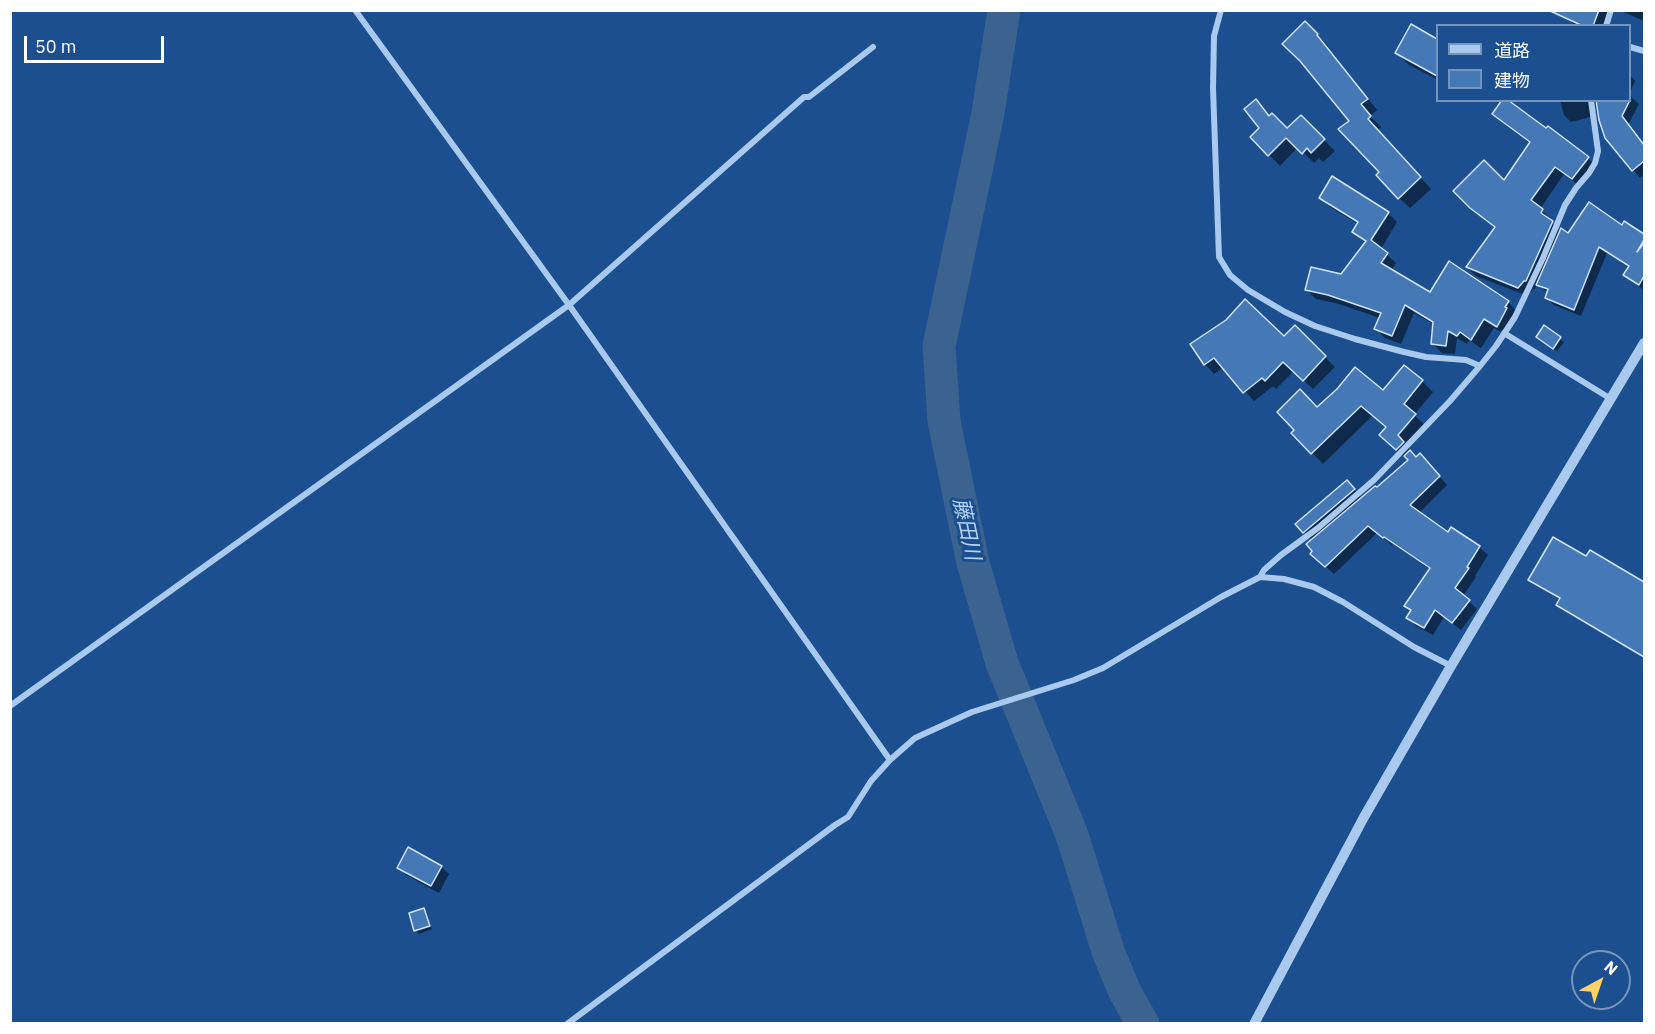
<!DOCTYPE html>
<html>
<head>
<meta charset="utf-8">
<style>
  body { margin:0 }
  #map { position:relative; width:1655px; height:1034px; overflow:hidden; background:#1b4f8f; font-family:"IBM Plex Sans","Noto Sans JP",sans-serif }
  canvas { display:block }
  .frame { position:absolute; inset:0; border:12px solid #fff; pointer-events:none }
  .legend { position:absolute; left:1436px; top:24px; width:195px; height:78px; box-sizing:border-box; background:#1b4f8f; border:2px solid #7695bc; margin:0; padding:8px 10px; list-style:none; font-size:18px; color:#fff }
  .legend li { display:flex; align-items:center; gap:12px; height:30px }
  .legend b { width:30px; border:2px solid #7695bc }
  .north { position:absolute; left:1571px; top:950px; width:60px; height:60px; box-sizing:border-box; background:#1b4f8f; border:2px solid #7695bc; border-radius:50%; rotate:40deg; font-size:16px; font-weight:700; line-height:24px; text-align:center; color:#fff }
  .north::after { content:''; display:block; margin:auto; width:21px; height:27px; background:#ffd166; clip-path:polygon(50% 0,100% 100%,50% 72%,0 100%) }
  .scale { position:absolute; left:24px; top:36px; width:140px; height:27px; box-sizing:border-box; border:3px solid #fff; border-top:0; padding-left:8px; font-size:18px; line-height:21px; white-space:nowrap; color:#fff; -webkit-text-stroke:4px #1b4f8f; paint-order:stroke }
</style>
</head>
<body>
<div id="map">
<canvas width="1655" height="1034"></canvas>
<div class="frame"></div>
<ul class="legend">
<li><b style="height:8px;background:#a9c9ee"></b>道路</li>
<li><b style="height:16px;background:#4478b7"></b>建物</li>
</ul>
<div class="north">N</div>
<div class="scale">50 m</div>
</div>
<script>
const ctx = document.querySelector('canvas').getContext('2d');
ctx.lineJoin = 'round';
function fillPath(path, color) { ctx.fillStyle = color; ctx.fill(path, 'evenodd'); }
const shape = rows => new Path2D(rows.map(r => 'M' + r).join(''));
function trace(path, color, width, dash) { ctx.strokeStyle = color; ctx.lineWidth = width; ctx.lineCap = dash ? 'butt' : 'round'; ctx.setLineDash(dash || []); ctx.stroke(path); }
function drawText(font, color, halo, rows, align = 'center') {
  ctx.font = font + ' "IBM Plex Sans","Noto Sans JP",sans-serif'; ctx.lineWidth = 6; ctx.setLineDash([]); ctx.textBaseline = 'middle'; ctx.strokeStyle = halo; ctx.fillStyle = color; for (const [text, x, y, turn = 0] of rows) {
    ctx.save(); ctx.translate(x, y); ctx.rotate((+turn || 0) * Math.PI / 180); ctx.textAlign = isNaN(turn) ? turn : align; if (halo) ctx.strokeText(text, 0, 0); ctx.fillText(text, 0, 0); ctx.restore();
  }
}
fillPath(shape([
  [1562,10,1614,10,1610,21,1606,26,1575,26],
  [1619,10,1644,10,1644,21],
  [1305,23,1328,46,1327,47,1377,110,1370,116,1381,127,1377,130,1431,189,1410,208,1399,198,1381,172,1351,121],
  [1411,26,1438,40,1438,80,1409,65,1397,53],
  [1630,75,1635,81,1630,92],
  [1630,96,1639,104,1628,125,1644,145,1644,174,1640,178,1606,137,1597,102,1593,105,1594,116,1571,122,1564,115,1560,100,1630,100],
  [1255,101,1270,117,1287,130,1301,117,1335,151,1323,162,1319,158,1314,163,1298,147,1280,166,1252,137,1261,129],
  [1494,114,1588,158,1596,167,1581,187,1564,174,1540,209,1551,219,1550,221,1561,232,1568,235,1623,227,1625,223,1644,235,1644,290,1633,282,1625,275,1630,268,1607,253,1581,316,1554,305,1547,298,1548,293,1537,284,1535,289,1533,289,1528,296,1476,276,1467,267,1496,228,1480,216,1455,191,1504,182,1531,144,1503,123],
  [1321,197,1388,213,1397,222,1381,249,1396,263,1391,271,1430,294,1508,302,1517,312,1507,335,1494,328,1481,348,1469,340,1467,344,1457,338,1455,354,1442,353,1432,343,1435,325,1414,313,1401,344,1385,338,1376,329,1380,318,1339,304,1316,299,1307,290,1342,276,1366,243,1353,232,1358,224,1330,207],
  [1295,327,1335,367,1313,389,1294,371,1276,389,1273,386,1254,401,1224,367,1214,374,1205,364,1192,345,1284,338],
  [1544,327,1564,342,1557,351,1542,340],
  [1422,381,1433,392,1414,415,1426,426,1408,447,1417,458,1428,464,1447,485,1419,513,1448,534,1451,530,1479,547,1488,555,1475,576,1476,577,1463,596,1477,609,1461,630,1444,617,1433,635,1416,626,1408,617,1412,611,1406,605,1431,570,1393,544,1392,545,1377,533,1334,574,1312,554,1313,541,1304,532,1354,489,1362,499,1378,489,1409,461,1392,446,1387,428,1372,416,1323,464,1293,433,1318,409],
  [1590,552,1644,584,1644,657,1561,609,1558,605,1561,599,1534,583,1587,558],
  [441,867,449,874,439,893,406,875,399,868],
  [424,910,427,913,432,929,419,934,416,930]
]), '#0007');
trace(shape([
  [1004,10,988,113,939,346,944,421,973,563,1002,663,1072,835,1109,954,1125,992,1143,1024]
]), '#3c6290', 33);
const building = shape([
  [1548,10,1599,10,1593,26,1583,26,1548,10],
  [1305,21,1318,34,1317,35,1368,99,1361,104,1371,116,1368,119,1421,177,1398,199,1376,175,1379,172,1338,129,1349,121,1300,61,1282,44,1305,21],
  [1411,24,1437,39,1437,76,1395,53,1411,24],
  [1256,99,1269,116,1272,113,1287,128,1301,115,1325,139,1311,153,1307,148,1302,154,1286,138,1268,156,1250,137,1259,128,1244,109,1256,99],
  [1502,100,1508,100,1546,128,1548,126,1589,157,1572,179,1555,167,1531,200,1543,209,1541,213,1553,221,1526,281,1524,281,1518,288,1466,267,1495,227,1470,208,1453,191,1484,160,1504,180,1530,142,1492,114,1502,100],
  [1596,100,1630,100,1622,116,1644,145,1644,161,1632,171,1605,138,1599,120,1596,100],
  [1332,176,1389,212,1371,240,1388,253,1381,263,1430,292,1449,261,1509,301,1505,307,1507,308,1497,327,1484,319,1471,340,1460,332,1457,336,1448,331,1446,346,1431,344,1433,322,1405,305,1392,336,1374,329,1381,313,1328,295,1305,290,1311,267,1341,274,1366,241,1352,232,1358,222,1319,198,1332,176],
  [1589,202,1622,225,1624,221,1644,234,1644,240,1637,252,1644,243,1644,276,1639,285,1623,275,1629,266,1599,247,1574,310,1545,298,1548,289,1536,285,1561,228,1568,233,1589,202],
  [1245,299,1284,336,1295,325,1326,356,1303,381,1283,362,1265,381,1262,378,1243,393,1214,358,1204,365,1190,344,1226,320,1245,299],
  [1544,325,1561,337,1553,349,1536,337,1544,325],
  [1404,365,1423,380,1404,404,1416,414,1398,435,1404,442,1396,450,1379,435,1386,427,1361,406,1311,454,1291,433,1294,430,1277,412,1300,389,1317,407,1337,389,1355,367,1383,390,1404,365],
  [1410,450,1416,457,1420,453,1440,476,1410,505,1448,532,1451,527,1480,546,1467,567,1469,568,1455,588,1470,600,1452,623,1435,610,1424,628,1406,618,1411,610,1404,606,1430,568,1384,537,1383,538,1368,526,1325,567,1310,554,1312,551,1306,544,1375,486,1377,487,1408,460,1404,456,1410,450],
  [1347,480,1355,489,1303,533,1295,524,1347,480],
  [1553,537,1586,556,1590,550,1644,582,1644,657,1556,605,1560,598,1528,580,1553,537],
  [408,847,442,866,431,886,397,868,408,847],
  [424,908,430,926,414,931,409,913,424,908]
]);
fillPath(building, '#4478b7');
trace(building, '#cfe3fa', 1.5);
trace(shape([
  [355,10,569,305,890,760],
  [1221,10,1214,36,1213,88,1219,257,1230,275,1248,290,1285,312,1315,326,1355,339,1404,352,1426,357,1466,360,1480,366],
  [1606,26,1611,10],
  [1630,47,1644,51],
  [1504,333,1611,399],
  [1260,577,1284,579,1314,587,1343,602,1414,647,1451,666],
  [10,706,569,305,804,97,809,97,873,47],
  [567,1024,835,825,848,817,871,781,890,760,915,738,972,712,1074,680,1103,668,1221,597,1260,577,1264,570,1281,555,1318,528,1374,480,1450,401,1480,366,1496,346,1515,317,1543,258,1565,205,1576,188,1589,173,1595,163,1598,151,1591,100]
]), '#a9c9ee', 6);
trace(shape([
  [1254,1024,1364,817,1451,666,1644,343]
]), '#a9c9ee', 10);
drawText('italic 21px', '#b5d3f5', '#1b4f8f', [
  ["藤田川",966,529,78]
]);
</script>
</body>
</html>
